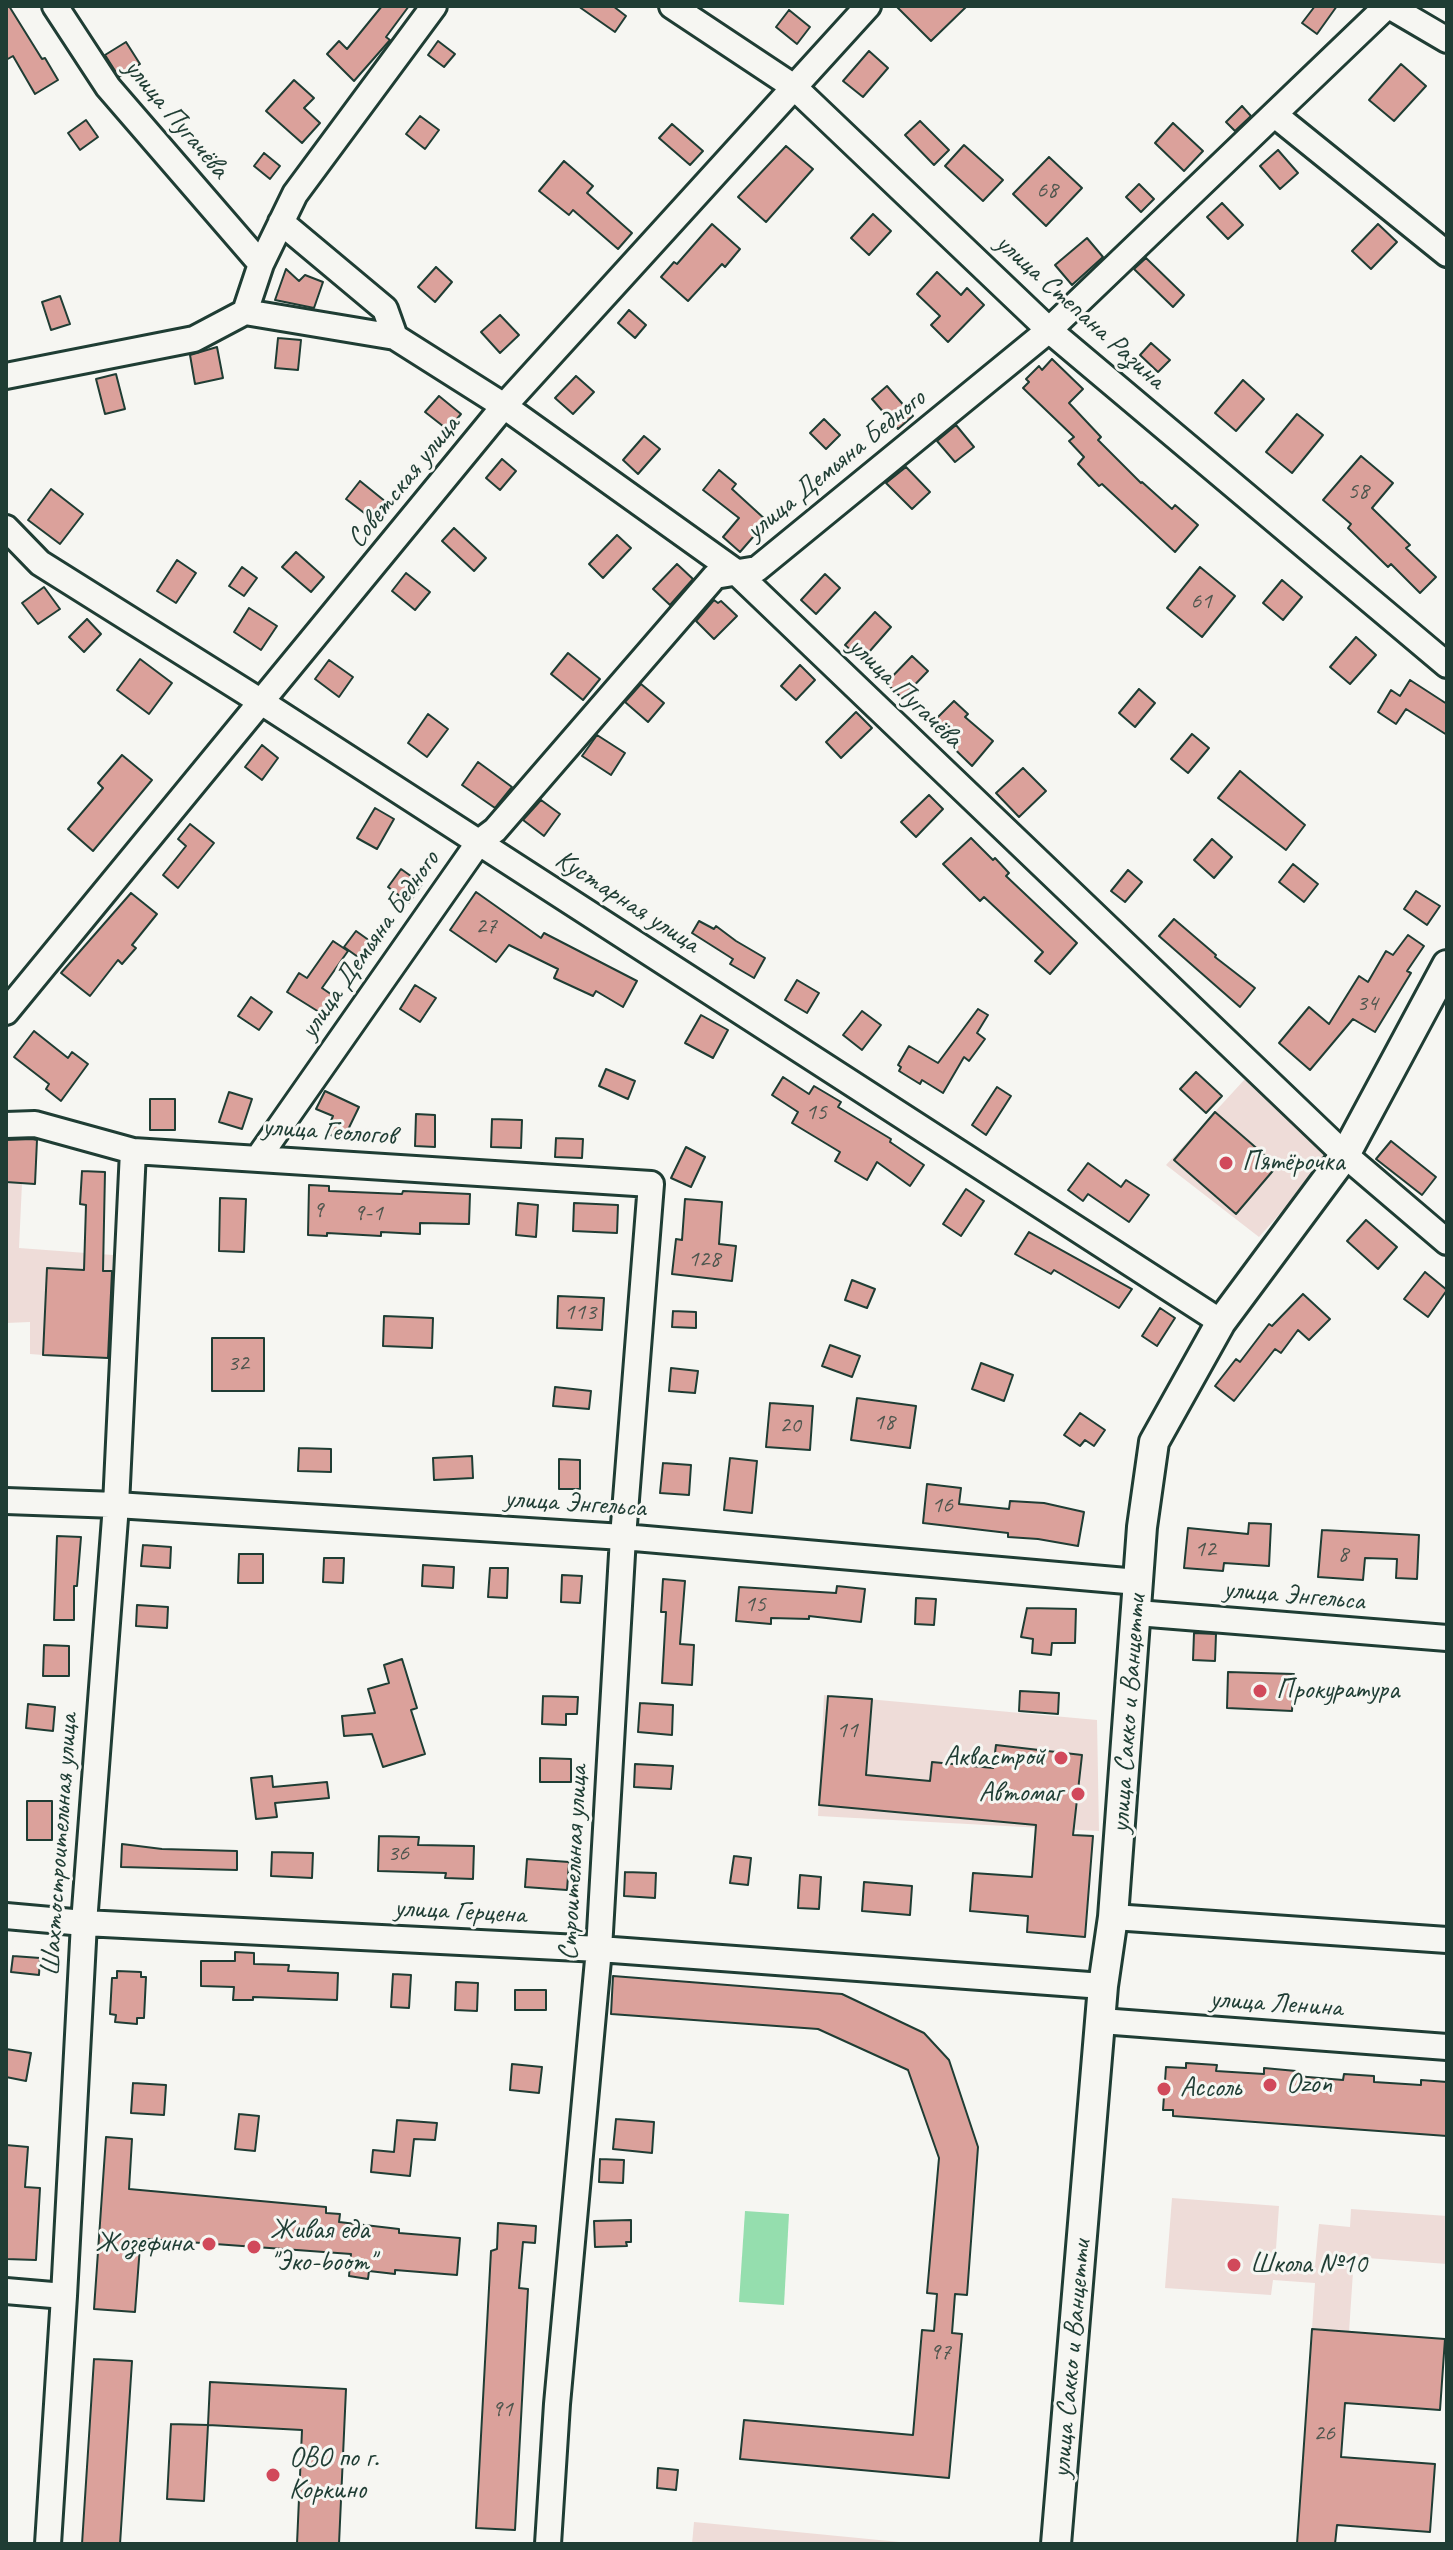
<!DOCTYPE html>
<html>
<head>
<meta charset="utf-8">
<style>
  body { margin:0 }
  #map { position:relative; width:1453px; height:2550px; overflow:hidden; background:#f6f6f2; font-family:Caveat,sans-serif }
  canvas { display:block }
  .frame { position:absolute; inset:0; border:8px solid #1f3d34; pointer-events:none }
</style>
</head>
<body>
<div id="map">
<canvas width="1453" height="2550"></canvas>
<div class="frame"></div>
</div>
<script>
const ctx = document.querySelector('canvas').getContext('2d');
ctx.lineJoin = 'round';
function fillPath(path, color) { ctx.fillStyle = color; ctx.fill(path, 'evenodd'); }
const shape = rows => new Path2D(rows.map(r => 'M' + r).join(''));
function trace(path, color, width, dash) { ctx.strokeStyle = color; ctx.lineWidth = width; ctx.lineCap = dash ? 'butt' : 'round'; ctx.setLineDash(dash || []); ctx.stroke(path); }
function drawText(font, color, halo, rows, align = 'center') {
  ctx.font = font + ' Caveat,sans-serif'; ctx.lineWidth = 6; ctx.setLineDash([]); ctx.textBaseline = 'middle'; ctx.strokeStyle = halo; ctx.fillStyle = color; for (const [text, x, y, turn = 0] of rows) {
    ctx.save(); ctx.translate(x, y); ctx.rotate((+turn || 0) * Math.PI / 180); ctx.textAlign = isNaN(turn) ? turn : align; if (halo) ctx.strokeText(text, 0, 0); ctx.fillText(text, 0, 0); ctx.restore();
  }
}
fillPath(shape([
  [1245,1079,1329,1159,1259,1237,1166,1165],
  [6,1182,22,1183,19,1248,113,1255,112,1271,88,1270,43,1355,30,1354,30,1322,6,1323],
  [824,1695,1097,1720,1099,1831,818,1816],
  [1172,2198,1279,2206,1275,2263,1315,2266,1319,2224,1350,2227,1351,2209,1447,2216,1447,2264,1354,2257,1349,2332,1312,2329,1315,2283,1273,2280,1271,2295,1165,2288],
  [694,2522,920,2544,692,2544]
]), '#eedcd8');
fillPath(shape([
  [745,2211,789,2214,784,2305,739,2302]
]), '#95deae');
const building = shape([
  [6,6,9,6,42,59,45,58,58,80,35,94,13,56,6,60,6,6],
  [382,6,409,6,386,37,390,40,354,81,327,54,339,41,347,49,382,6],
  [578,6,613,6,626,16,615,32,578,6],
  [896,6,967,6,931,41,896,6],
  [1315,6,1337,6,1317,34,1302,23,1315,6],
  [789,10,810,27,797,44,776,27,789,10],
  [438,41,455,54,444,67,428,55,438,41],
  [126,42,140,64,119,77,105,55,126,42],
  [869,51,888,68,863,97,843,81,869,51],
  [1401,64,1426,86,1394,121,1369,100,1401,64],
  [294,80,314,98,304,108,320,123,302,143,266,111,294,80],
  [1242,106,1251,116,1235,131,1226,122,1242,106],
  [420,116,439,130,425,149,406,134,420,116],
  [86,120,98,137,80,150,68,133,86,120],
  [920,121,949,150,934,165,905,135,920,121],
  [1173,123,1203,151,1184,171,1155,143,1173,123],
  [672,124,703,151,690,165,659,138,672,124],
  [964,145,1003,180,983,201,945,166,964,145],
  [786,146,813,169,766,222,738,197,786,146],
  [1278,150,1298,173,1280,189,1260,166,1278,150],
  [264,153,280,166,270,179,254,166,264,153],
  [1049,157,1082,188,1046,226,1013,194,1049,157],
  [564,161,593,186,587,193,632,233,618,249,573,210,569,215,539,191,564,161],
  [1139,184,1154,199,1141,212,1126,197,1139,184],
  [1222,203,1243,225,1228,239,1207,217,1222,203],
  [873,214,891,231,869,255,851,238,873,214],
  [712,224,740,249,725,267,722,264,688,301,661,277,674,262,677,264,712,224],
  [1378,224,1397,242,1371,269,1352,251,1378,224],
  [1087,238,1103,257,1072,285,1055,265,1087,238],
  [1146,258,1184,295,1173,307,1134,269,1146,258],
  [436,267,452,282,435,302,418,287,436,267],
  [286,269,299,281,305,275,323,282,314,308,275,300,286,269],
  [937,272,961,295,967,288,984,305,948,342,931,325,940,316,917,294,937,272],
  [60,296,70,324,51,330,42,302,60,296],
  [629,310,646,325,635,338,618,323,629,310],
  [500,315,519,335,500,353,481,332,500,315],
  [278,338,301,340,298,370,275,368,278,338],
  [1151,343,1170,360,1158,372,1140,355,1151,343],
  [217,347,223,378,195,384,190,355,217,347],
  [1052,359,1083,389,1069,403,1101,437,1098,440,1141,483,1142,482,1172,509,1175,505,1198,525,1175,552,1102,484,1099,486,1078,464,1084,457,1069,441,1074,437,1023,388,1029,382,1026,379,1039,366,1042,370,1052,359],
  [116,374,125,409,105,414,96,379,116,374],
  [576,376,594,392,573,414,555,398,576,376],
  [1243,380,1264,399,1236,431,1215,413,1243,380],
  [887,386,913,416,898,429,872,399,887,386],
  [439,396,461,414,448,430,425,412,439,396],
  [1297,414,1323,435,1292,473,1266,452,1297,414],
  [824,419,840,435,826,449,810,433,824,419],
  [956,425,974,447,955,462,937,441,956,425],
  [644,436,660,449,638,474,623,460,644,436],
  [1361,456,1393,483,1372,508,1410,545,1406,548,1436,577,1420,593,1391,564,1388,567,1348,528,1351,524,1323,500,1361,456],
  [502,459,516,471,500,490,486,478,502,459],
  [906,467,930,492,912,509,886,483,906,467],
  [719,470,736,484,732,489,767,521,740,552,723,537,739,518,703,490,719,470],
  [360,481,386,502,372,519,346,499,360,481],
  [51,489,83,514,60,544,28,520,51,489],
  [454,528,486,558,474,571,442,541,454,528],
  [617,535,631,548,603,578,589,564,617,535],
  [296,552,324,577,311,592,282,567,296,552],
  [177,560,196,573,176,603,157,591,177,560],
  [677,564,693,579,670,605,653,589,677,564],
  [242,567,257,578,244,596,229,586,242,567],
  [1200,567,1235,596,1202,637,1167,608,1200,567],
  [406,573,430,592,415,610,392,591,406,573],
  [825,574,840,588,816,614,801,600,825,574],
  [1282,580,1302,597,1283,620,1263,603,1282,580],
  [44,587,60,609,38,624,22,603,44,587],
  [714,600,718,603,721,601,737,616,714,639,696,621,714,600],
  [249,608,277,626,261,650,234,632,249,608],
  [875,612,891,627,862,660,845,645,875,612],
  [87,619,101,634,84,652,69,637,87,619],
  [1356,637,1376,655,1350,684,1330,667,1356,637],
  [568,653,600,679,583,700,551,674,568,653],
  [912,656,928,671,902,698,886,683,912,656],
  [140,659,172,683,149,714,117,690,140,659],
  [329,660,353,677,339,697,315,679,329,660],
  [800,665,815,680,796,700,781,686,800,665],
  [1410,680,1447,704,1447,735,1406,709,1396,724,1378,712,1391,690,1400,696,1410,680],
  [641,684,664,703,648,722,625,702,641,684],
  [1139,689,1155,703,1135,727,1119,713,1139,689],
  [954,701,968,714,965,717,993,741,972,766,930,725,954,701],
  [856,712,872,728,841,758,826,742,856,712],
  [428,714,448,729,427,757,408,743,428,714],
  [1192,734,1209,748,1188,773,1171,759,1192,734],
  [597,735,625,753,611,775,582,756,597,735],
  [262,745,278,758,262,780,245,767,262,745],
  [122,755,152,780,93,851,68,829,103,788,98,783,122,755],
  [478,762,512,787,495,808,462,785,478,762],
  [1023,768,1046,791,1019,817,996,793,1023,768],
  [1240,771,1305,825,1286,850,1218,798,1240,771],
  [929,795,943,809,916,837,901,822,929,795],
  [541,800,560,814,544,836,523,820,541,800],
  [375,808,394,819,377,849,357,838,375,808],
  [190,824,214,843,178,888,163,875,186,846,178,839,190,824],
  [971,838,993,860,995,858,1009,873,1006,876,1077,943,1050,974,1035,961,1043,952,984,897,980,901,943,864,971,838],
  [1212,839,1232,857,1214,878,1194,860,1212,839],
  [1293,864,1318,884,1304,902,1279,882,1293,864],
  [401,869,422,884,409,903,388,887,401,869],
  [1128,870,1142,882,1125,902,1111,891,1128,870],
  [1416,891,1440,906,1427,925,1404,909,1416,891],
  [476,892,541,938,544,933,637,981,623,1007,596,991,593,996,554,978,558,969,509,945,496,962,450,930,476,892],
  [131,893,157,914,132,945,136,948,122,964,118,960,90,996,61,973,131,893],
  [1174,919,1216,955,1215,957,1255,988,1240,1007,1159,936,1174,919],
  [699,921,714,929,716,926,736,941,765,958,754,978,730,964,733,959,692,933,699,921],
  [356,931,377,946,365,962,344,947,356,931],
  [1408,935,1424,946,1407,971,1411,973,1375,1032,1353,1019,1310,1070,1279,1043,1309,1007,1329,1024,1359,976,1368,982,1386,951,1393,955,1408,935],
  [333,941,348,951,322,988,338,999,327,1017,287,992,299,973,307,978,333,941],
  [797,980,819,993,807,1013,785,1000,797,980],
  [415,985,436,998,420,1022,400,1009,415,985],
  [251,997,272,1012,259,1030,238,1016,251,997],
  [978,1009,988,1015,977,1033,985,1039,969,1061,964,1057,943,1093,922,1080,920,1084,899,1071,901,1067,898,1065,909,1046,938,1063,978,1009],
  [862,1011,881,1025,862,1050,843,1035,862,1011],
  [701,1015,728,1030,713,1058,685,1043,701,1015],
  [34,1031,68,1058,72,1052,88,1064,61,1101,46,1089,49,1084,14,1057,34,1031],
  [606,1069,635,1081,628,1099,599,1086,606,1069],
  [1196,1072,1222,1096,1206,1113,1180,1089,1196,1072],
  [783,1077,809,1094,814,1086,841,1102,838,1107,891,1139,890,1142,924,1165,910,1186,877,1162,867,1180,835,1161,840,1152,792,1123,798,1112,772,1095,783,1077],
  [997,1087,1011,1096,986,1135,972,1125,997,1087],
  [325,1091,359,1107,343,1140,326,1133,333,1116,316,1109,325,1091],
  [229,1092,252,1099,242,1129,219,1122,229,1092],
  [150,1099,175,1099,175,1130,150,1130,150,1099],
  [1215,1112,1277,1166,1236,1214,1174,1160,1215,1112],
  [416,1114,435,1115,435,1147,415,1146,416,1114],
  [492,1119,522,1120,521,1148,491,1147,492,1119],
  [556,1138,583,1139,582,1158,555,1157,556,1138],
  [32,1139,37,1140,35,1184,6,1182,6,1140,32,1139],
  [1391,1141,1436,1177,1422,1195,1376,1159,1391,1141],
  [686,1147,705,1157,691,1187,671,1178,686,1147],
  [1088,1163,1121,1187,1126,1180,1149,1195,1129,1222,1088,1194,1083,1201,1068,1190,1088,1163],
  [82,1171,105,1172,103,1271,112,1271,108,1358,43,1355,47,1268,84,1270,86,1205,80,1204,82,1171],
  [309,1185,329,1186,329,1191,402,1194,403,1191,470,1194,469,1224,420,1223,420,1234,381,1232,381,1236,327,1233,327,1236,308,1235,309,1185],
  [966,1189,984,1201,961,1236,943,1224,966,1189],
  [220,1198,246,1199,244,1252,219,1251,220,1198],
  [685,1199,722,1202,719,1244,736,1246,732,1281,672,1274,676,1239,682,1240,685,1199],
  [518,1203,538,1205,536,1237,516,1235,518,1203],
  [574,1203,618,1205,617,1233,573,1231,574,1203],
  [1366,1220,1397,1247,1378,1269,1347,1241,1366,1220],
  [1029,1232,1132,1289,1119,1308,1054,1270,1051,1274,1015,1254,1029,1232],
  [1425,1272,1447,1290,1428,1317,1404,1299,1425,1272],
  [852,1280,875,1289,867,1308,845,1300,852,1280],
  [1303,1294,1330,1319,1309,1340,1298,1330,1281,1353,1275,1349,1234,1401,1215,1386,1236,1359,1240,1362,1269,1324,1272,1326,1303,1294],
  [558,1296,604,1298,602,1330,557,1328,558,1296],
  [1160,1308,1175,1318,1157,1346,1142,1336,1160,1308],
  [673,1311,696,1312,696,1328,672,1327,673,1311],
  [384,1316,433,1318,432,1348,383,1346,384,1316],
  [212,1338,264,1338,264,1391,212,1391,212,1338],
  [830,1345,860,1356,852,1377,822,1366,830,1345],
  [981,1363,1013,1375,1004,1401,972,1389,981,1363],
  [671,1368,698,1371,695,1393,669,1391,671,1368],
  [555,1387,591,1391,589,1409,553,1406,555,1387],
  [857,1398,916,1406,910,1448,851,1440,857,1398],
  [770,1403,813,1406,810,1450,766,1447,770,1403],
  [1080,1413,1105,1430,1094,1446,1085,1440,1080,1446,1064,1435,1080,1413],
  [299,1448,331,1449,331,1472,298,1471,299,1448],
  [472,1456,473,1478,434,1480,433,1458,472,1456],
  [730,1458,757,1461,752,1513,724,1510,730,1458],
  [559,1459,580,1460,580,1489,559,1489,559,1459],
  [663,1463,691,1465,689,1495,660,1493,663,1463],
  [927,1484,961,1488,959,1504,1009,1509,1010,1501,1044,1503,1084,1512,1078,1546,1038,1539,1008,1537,1008,1533,923,1523,927,1484],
  [1249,1523,1271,1524,1269,1566,1224,1563,1223,1571,1184,1568,1188,1528,1248,1534,1249,1523],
  [1322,1530,1419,1535,1417,1579,1396,1578,1397,1559,1365,1558,1363,1580,1318,1577,1322,1530],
  [57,1536,81,1537,77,1586,74,1586,74,1620,54,1620,57,1536],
  [143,1545,171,1547,170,1568,141,1566,143,1545],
  [239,1554,263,1554,263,1583,238,1583,239,1554],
  [324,1558,344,1558,343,1583,323,1582,324,1558],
  [423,1565,454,1567,453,1588,422,1586,423,1565],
  [490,1568,508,1568,507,1598,488,1597,490,1568],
  [562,1575,582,1576,580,1603,561,1602,562,1575],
  [663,1579,685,1581,680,1644,694,1645,692,1685,662,1683,666,1612,661,1612,663,1579],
  [837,1586,865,1589,861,1622,809,1616,809,1619,771,1618,771,1624,736,1621,739,1587,836,1593,837,1586],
  [916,1598,936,1599,934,1625,915,1624,916,1598],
  [137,1605,168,1607,167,1628,136,1626,137,1605],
  [1027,1608,1076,1609,1075,1643,1052,1643,1051,1655,1032,1653,1033,1639,1021,1637,1027,1608],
  [1194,1633,1216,1634,1215,1661,1193,1660,1194,1633],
  [44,1645,69,1646,69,1676,43,1676,44,1645],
  [402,1659,417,1708,411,1710,425,1754,383,1767,372,1734,344,1736,342,1716,375,1713,368,1689,389,1683,384,1665,402,1659],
  [1228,1672,1294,1674,1292,1711,1227,1708,1228,1672],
  [1020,1691,1059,1693,1058,1714,1019,1711,1020,1691],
  [543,1696,578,1697,577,1714,566,1714,566,1725,542,1724,543,1696],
  [828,1696,872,1699,866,1775,930,1781,932,1762,993,1768,996,1745,1082,1755,1073,1835,1093,1836,1085,1937,1027,1932,1028,1916,970,1911,973,1873,1032,1877,1036,1825,819,1805,828,1696],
  [640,1703,673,1705,672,1735,638,1732,640,1703],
  [28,1704,55,1707,53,1731,26,1728,28,1704],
  [540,1758,571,1759,571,1782,540,1782,540,1758],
  [635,1764,673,1766,671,1789,634,1787,635,1764],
  [272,1776,273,1787,327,1782,329,1798,275,1803,277,1817,256,1819,251,1778,272,1776],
  [27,1801,52,1801,52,1840,27,1840,27,1801],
  [379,1836,419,1837,418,1845,474,1846,473,1879,445,1878,446,1873,378,1871,379,1836],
  [122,1844,162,1849,237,1851,237,1870,121,1867,122,1844],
  [272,1852,313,1853,312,1878,271,1876,272,1852],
  [734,1856,751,1858,748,1885,730,1883,734,1856],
  [527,1859,569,1862,567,1890,525,1887,527,1859],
  [625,1872,656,1873,655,1898,624,1896,625,1872],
  [800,1875,821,1877,819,1909,798,1908,800,1875],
  [864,1882,912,1886,910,1915,862,1911,864,1882],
  [235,1952,254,1953,254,1964,289,1965,288,1971,338,1973,337,2000,253,1997,253,2000,233,2000,234,1987,201,1986,201,1961,235,1961,235,1952],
  [13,1956,40,1958,39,1975,11,1972,13,1956],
  [117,1971,141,1972,141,1977,146,1977,144,2018,137,2018,137,2024,115,2022,116,2015,110,2014,112,1978,117,1978,117,1971],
  [393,1974,411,1975,409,2008,391,2007,393,1974],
  [613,1976,842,1994,924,2033,949,2060,978,2147,967,2295,955,2294,952,2333,962,2334,949,2478,740,2459,744,2420,913,2435,922,2330,934,2331,937,2294,927,2293,939,2158,908,2070,818,2029,611,2014,613,1976],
  [456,1982,478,1983,477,2011,455,2010,456,1982],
  [515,1990,546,1990,546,2010,515,2010,515,1990],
  [6,2049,31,2053,26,2081,6,2077,6,2049],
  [1186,2063,1217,2065,1216,2071,1264,2074,1264,2068,1296,2071,1296,2076,1343,2080,1344,2074,1374,2076,1374,2082,1421,2085,1421,2080,1447,2082,1447,2136,1173,2116,1173,2110,1163,2110,1166,2067,1186,2068,1186,2063],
  [512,2064,542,2067,539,2093,510,2090,512,2064],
  [133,2083,166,2085,164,2115,131,2113,133,2083],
  [239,2114,259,2116,255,2151,235,2149,239,2114],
  [616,2119,654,2122,652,2153,613,2149,616,2119],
  [397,2120,437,2123,435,2140,414,2139,410,2176,371,2172,373,2150,394,2152,397,2120],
  [106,2137,132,2139,129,2189,326,2207,326,2213,340,2214,339,2222,399,2229,399,2233,460,2238,457,2275,395,2270,395,2274,369,2271,368,2279,349,2276,351,2254,147,2239,146,2247,140,2246,135,2312,94,2309,106,2137],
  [6,2145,28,2147,25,2187,40,2188,36,2260,6,2259,6,2145],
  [600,2159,624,2160,623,2183,599,2182,600,2159],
  [631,2220,631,2242,626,2242,627,2246,595,2247,594,2221,631,2220],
  [498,2223,536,2226,535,2243,523,2242,519,2288,528,2289,515,2530,476,2528,491,2251,497,2249,498,2223],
  [1312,2329,1445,2339,1440,2410,1345,2403,1341,2457,1435,2464,1430,2532,1337,2525,1335,2544,1297,2544,1312,2329],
  [94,2359,132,2361,120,2544,82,2544,94,2359],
  [210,2382,346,2389,339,2544,297,2544,302,2430,208,2425,210,2382],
  [171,2424,208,2425,204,2501,167,2499,171,2424],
  [658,2468,678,2470,676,2490,657,2488,658,2468]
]);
fillPath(building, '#dba19b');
trace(building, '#1f3d34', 2);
const minor = shape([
  [55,6,108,87,261,264],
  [672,6,794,87,1049,330,1447,665],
  [1389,6,1447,40],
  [1275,115,1447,254],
  [281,222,385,309,395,337],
  [245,312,395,337,504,406,736,572,1345,1155,1447,1242],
  [6,376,194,339,245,312,261,264,295,194,434,6],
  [6,528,40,563,263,703,1221,1322],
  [6,1012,504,406,868,6],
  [6,1125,35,1124,133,1151,651,1184,623,1537,599,1949,557,2404,548,2544],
  [258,1158,479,842,495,830,715,576,757,569,1049,330,1387,6],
  [6,1501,116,1505,623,1537,1138,1582],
  [1137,1613,1447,1638],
  [6,1916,84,1923,599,1949,1103,1986],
  [1113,1917,1447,1940],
  [1101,2021,1447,2047],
  [6,2291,64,2296],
  [48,2544,64,2296,84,1923,116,1505,133,1151]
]);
const tertiary = shape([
  [1056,2544,1103,1986,1113,1917,1142,1527,1154,1442,1221,1322,1345,1155,1447,965]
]);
trace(minor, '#1f3d34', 30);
trace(tertiary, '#1f3d34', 34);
trace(minor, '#f6f6f2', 24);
trace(tertiary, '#f6f6f2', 28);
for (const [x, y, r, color] of [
  [1226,1163,8,"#d1495b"],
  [1260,1691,8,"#d1495b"],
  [1061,1758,8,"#d1495b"],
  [1078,1794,8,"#d1495b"],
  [1270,2085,8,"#d1495b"],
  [1164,2089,8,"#d1495b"],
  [209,2244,8,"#d1495b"],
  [254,2247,8,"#d1495b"],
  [1234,2265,8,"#d1495b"],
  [273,2475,8,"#d1495b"]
]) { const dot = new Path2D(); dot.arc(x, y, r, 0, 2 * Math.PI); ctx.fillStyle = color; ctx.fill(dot); trace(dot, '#f6f6f2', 3); }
drawText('24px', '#4e564e', null, [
  ["68",1047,191],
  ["58",1358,492],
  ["61",1201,602],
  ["27",486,927],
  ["34",1367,1004],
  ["15",816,1113],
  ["9",318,1211],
  ["9-1",368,1214],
  ["128",704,1260],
  ["113",580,1313],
  ["32",238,1364],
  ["18",884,1423],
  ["20",790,1426],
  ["16",942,1506],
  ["12",1205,1550],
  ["8",1343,1555],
  ["15",755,1605],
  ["11",847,1731],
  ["36",398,1854],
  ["97",940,2353],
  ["91",502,2410],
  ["26",1324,2434]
]);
drawText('28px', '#1f3d34', '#f6f6f2', [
  ["улица Пугачёва",176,119,50],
  ["улица Степана Разина",1080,312,42],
  ["улица Демьяна Бедного",836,465,-39],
  ["Советская улица",404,482,-51],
  ["улица Пугачёва",905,693,44],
  ["Кустарная улица",627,902,33],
  ["улица Демьяна Бедного",370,945,-55],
  ["улица Геологов",329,1132,4],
  ["улица Энгельса",575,1504,4],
  ["улица Энгельса",1294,1596,5],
  ["улица Сакко и Ванцетти",1129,1714,-86],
  ["Шахтостроительная улица",60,1845,-86],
  ["Строительная улица",574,1863,-87],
  ["улица Герцена",460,1912,3],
  ["улица Ленина",1276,2004,4],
  ["улица Сакко и Ванцетти",1072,2359,-85]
]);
drawText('28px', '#1f3d34', '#f6f6f2', [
  ["Пятёрочка",1242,1163],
  ["Прокуратура",1276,1691],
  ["Аквастрой",1045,1758,"right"],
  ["Автомаг",1062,1794,"right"],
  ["Ozon",1286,2085],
  ["Ассоль",1180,2089],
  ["Живая еда",270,2231],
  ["\"Эко-boom\"",270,2263],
  ["Жозефина",193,2244,"right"],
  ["Школа №10",1250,2265],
  ["ОВО по г.",289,2459],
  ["Коркино",289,2491]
], 'left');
</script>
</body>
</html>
